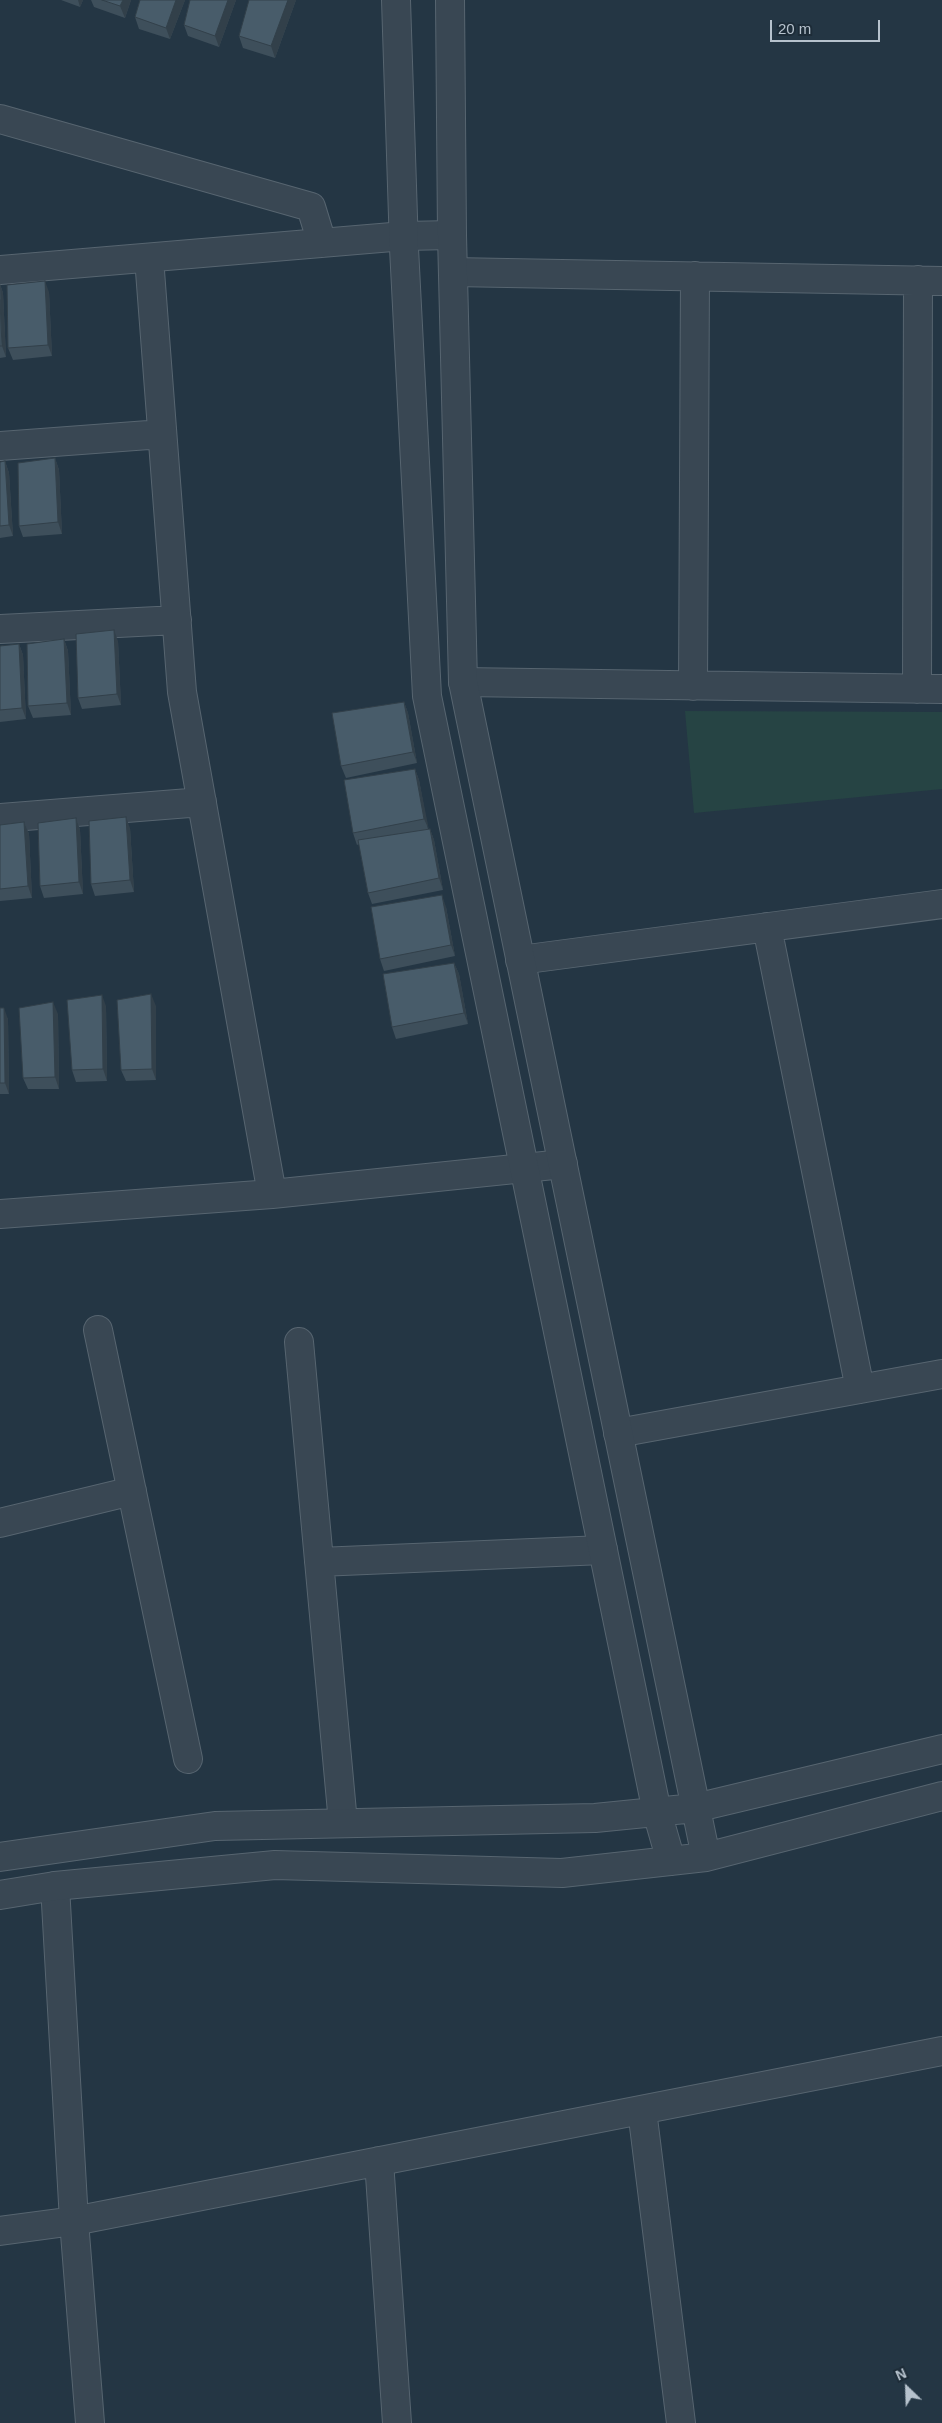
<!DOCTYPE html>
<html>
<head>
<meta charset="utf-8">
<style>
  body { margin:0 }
  #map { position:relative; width:942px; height:2423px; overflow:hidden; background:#243644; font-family:Helvetica,sans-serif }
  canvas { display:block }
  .north { position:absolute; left:882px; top:2363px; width:50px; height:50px; -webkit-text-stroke:4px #1d2c38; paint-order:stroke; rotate:336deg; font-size:14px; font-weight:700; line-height:20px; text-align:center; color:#b6c2cd }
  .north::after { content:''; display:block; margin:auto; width:18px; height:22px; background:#b6c2cd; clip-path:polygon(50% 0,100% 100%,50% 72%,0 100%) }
  .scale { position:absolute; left:770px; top:20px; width:110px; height:22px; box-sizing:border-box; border:2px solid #b6c2cd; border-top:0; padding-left:6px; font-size:15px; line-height:18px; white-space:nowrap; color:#b6c2cd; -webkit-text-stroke:4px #1d2c38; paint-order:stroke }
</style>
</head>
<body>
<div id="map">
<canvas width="942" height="2423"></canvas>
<div class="north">N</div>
<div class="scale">20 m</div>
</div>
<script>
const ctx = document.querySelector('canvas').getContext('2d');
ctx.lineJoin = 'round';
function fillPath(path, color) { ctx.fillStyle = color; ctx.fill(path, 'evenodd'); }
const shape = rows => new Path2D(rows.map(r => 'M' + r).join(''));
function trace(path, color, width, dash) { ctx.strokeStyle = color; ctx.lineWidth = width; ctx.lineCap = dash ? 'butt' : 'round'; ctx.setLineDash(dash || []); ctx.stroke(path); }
fillPath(shape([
  [685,711,942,712,942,789,694,813]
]), '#264444');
const minor = shape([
  [0,119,311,207,322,243],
  [149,258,182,692,272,1194],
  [0,270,404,236,452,235],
  [453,272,942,281],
  [0,446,162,434],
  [0,629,177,620],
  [463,682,942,689],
  [693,686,695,276],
  [917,689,918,280],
  [0,818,202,802],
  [767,927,860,1389],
  [520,960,942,904],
  [0,1214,272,1194,563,1164],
  [98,1330,188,1759],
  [299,1342,343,1823],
  [618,1433,942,1374],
  [0,1523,132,1491],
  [319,1562,603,1550],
  [55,1886,74,2221,90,2423],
  [642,2110,681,2423],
  [379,2161,397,2423],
  [0,2231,74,2221,942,2051]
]);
const tertiary = shape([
  [396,0,404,248,427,696,657,1812,671,1861],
  [450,0,452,235,463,682,706,1857],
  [0,1857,215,1826,595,1818,695,1808,942,1749],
  [0,1895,55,1886,275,1865,562,1873,706,1857,942,1796]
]);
trace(minor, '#576570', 30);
trace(tertiary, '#576570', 30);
trace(minor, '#394753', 28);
trace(tertiary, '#394753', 28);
fillPath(shape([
  [61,0,83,0,80,7],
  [91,0,131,0,125,18,94,7],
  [140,0,185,0,170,39,139,29,135,17],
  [190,0,236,0,219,47,188,36,184,25],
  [296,0,275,58,243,48,239,36],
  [0,284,3,293,6,357,0,358],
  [49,292,52,356,13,360,8,348],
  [55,458,59,470,62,534,23,537,19,526],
  [5,461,9,473,13,536,0,538,0,462],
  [64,639,68,651,71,715,33,718,28,706],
  [118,641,121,705,82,709,78,698],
  [19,644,23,655,26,719,0,722,0,646],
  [404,702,408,713,417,763,346,778,341,766],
  [415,769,419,780,428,829,430,829,434,840,443,890,372,904,368,893,359,844,357,845,353,833],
  [76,818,80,830,83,894,44,898,40,886],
  [24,822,29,834,32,898,0,901,0,825],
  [130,828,134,892,95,896,91,884],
  [446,907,455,956,384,971,380,959],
  [454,963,459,974,468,1024,396,1039,392,1027],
  [106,1006,107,1081,76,1082,72,1070],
  [156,1006,156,1080,126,1081,121,1070],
  [0,1008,8,1019,9,1094,0,1094],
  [58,1014,59,1089,28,1089,23,1078]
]), '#3e4f5b');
fillPath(shape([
  [78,0,83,0,80,7],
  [123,0,131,0,125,18,120,6],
  [176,0,185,0,170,39,166,28],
  [228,0,236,0,219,47,215,36],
  [288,0,296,0,275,58,271,46],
  [45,281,49,292,52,356,48,345],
  [0,284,3,293,6,357,2,346],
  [55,458,59,470,62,534,58,522],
  [5,461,9,473,13,536,9,525],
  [114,630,118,641,121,705,117,694],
  [64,639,68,651,71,715,67,703],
  [19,644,23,655,26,719,22,708],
  [404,702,408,713,417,763,413,752],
  [415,769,419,780,429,830,424,819],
  [126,817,130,828,134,892,130,880],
  [76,818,80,830,83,894,79,882],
  [24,822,29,834,32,898,28,886],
  [430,829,434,840,443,890,439,878],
  [442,895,446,907,455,956,451,945],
  [454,963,459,974,468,1024,464,1013],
  [151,994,156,1006,156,1080,152,1069],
  [102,995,106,1006,107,1081,103,1069],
  [53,1002,58,1014,59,1089,55,1077],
  [4,1008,8,1019,9,1094,5,1083]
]), '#32404a');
const building = shape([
  [102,0,123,0,120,6,102,0],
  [140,0,176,0,166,28,135,17,140,0],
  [190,0,228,0,215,36,184,25,190,0],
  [249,0,288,0,271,46,239,36,249,0],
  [45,281,48,345,8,348,7,285,45,281],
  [0,300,2,346,0,346,0,300],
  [55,458,58,522,19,526,18,463,55,458],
  [5,461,9,525,0,526,0,462,5,461],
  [114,630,117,694,78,698,76,634,114,630],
  [64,639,67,703,28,706,27,644,64,639],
  [19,644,22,708,0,710,0,646,19,644],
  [404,702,413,752,341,766,332,713,404,702],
  [415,769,424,819,353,833,344,780,415,769],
  [126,817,130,880,91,884,89,821,126,817],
  [76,818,79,882,40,886,38,823,76,818],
  [24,822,28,886,0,889,0,825,24,822],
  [430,829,439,878,368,893,358,840,430,829],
  [442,895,451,945,380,959,371,907,442,895],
  [454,963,464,1013,392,1027,383,974,454,963],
  [151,994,152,1069,121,1070,117,1000,151,994],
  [102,995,103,1069,72,1070,67,1000,102,995],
  [53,1002,55,1077,23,1078,19,1008,53,1002],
  [0,1008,4,1008,5,1083,0,1083,0,1008]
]);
fillPath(building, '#485c6a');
trace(building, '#32404a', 1);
</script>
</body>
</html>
